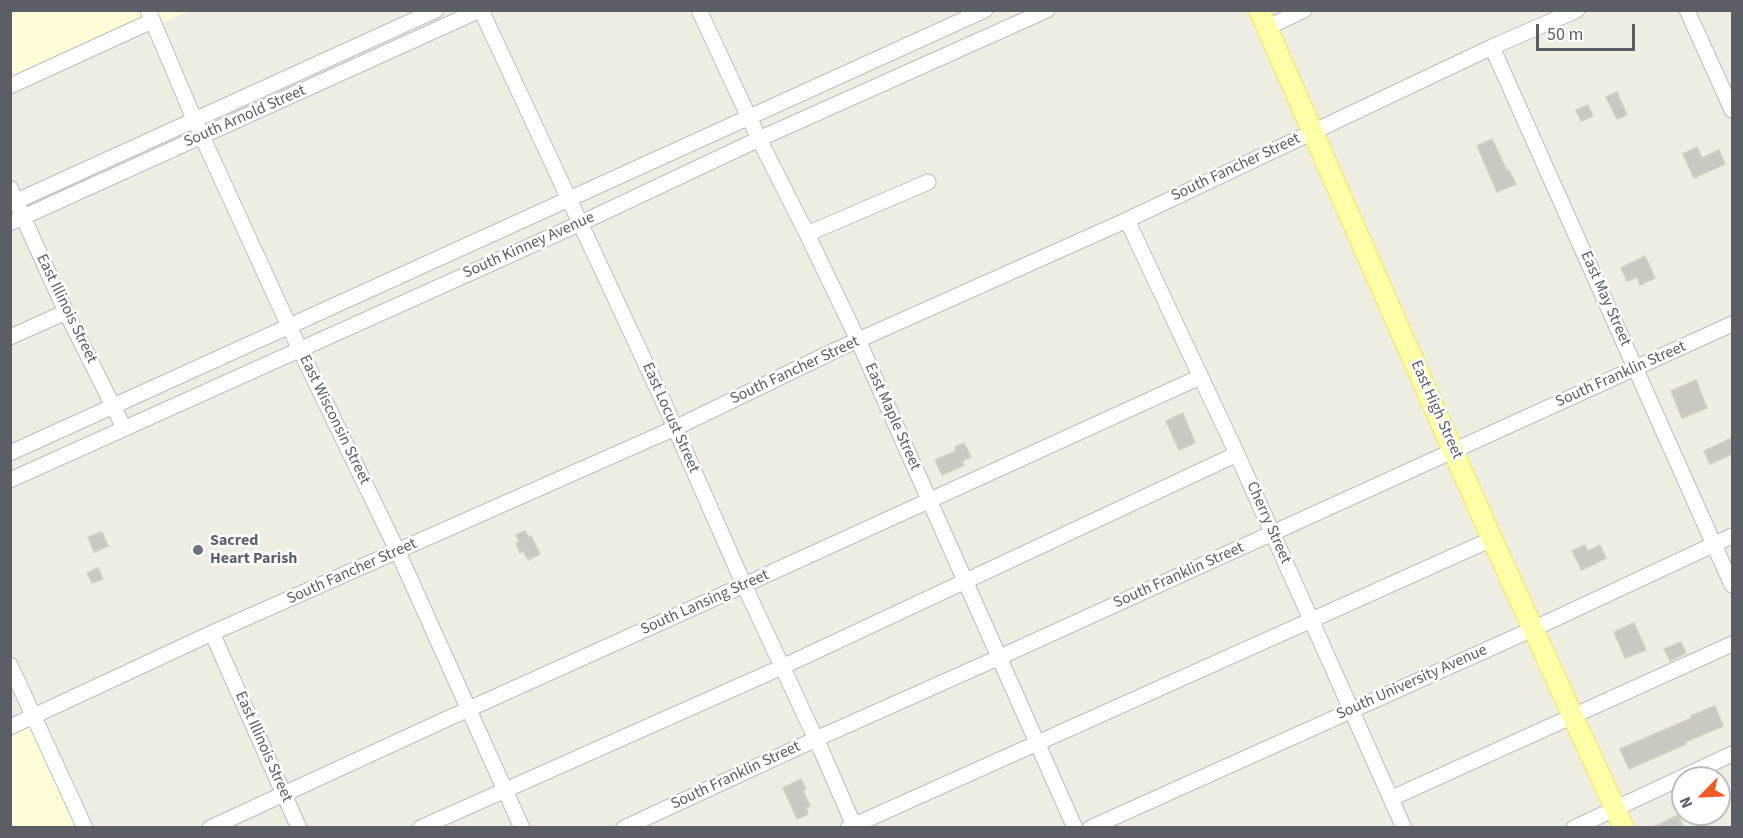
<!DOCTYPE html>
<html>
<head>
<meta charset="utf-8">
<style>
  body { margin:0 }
  #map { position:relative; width:1743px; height:838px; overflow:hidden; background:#efeee3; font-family:"Source Sans 3",sans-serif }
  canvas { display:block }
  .frame { position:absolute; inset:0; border:12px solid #5b5e65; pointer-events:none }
  .north { position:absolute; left:1671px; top:766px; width:60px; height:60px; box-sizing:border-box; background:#fff; border:2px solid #bdbfc1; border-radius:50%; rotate:246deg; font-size:16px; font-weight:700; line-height:24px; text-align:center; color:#5b5e65 }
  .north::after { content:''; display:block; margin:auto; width:21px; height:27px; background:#ef5c28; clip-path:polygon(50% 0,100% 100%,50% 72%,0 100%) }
  .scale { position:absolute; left:1536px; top:24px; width:99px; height:27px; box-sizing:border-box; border:3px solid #5b5e65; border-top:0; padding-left:8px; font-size:18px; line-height:21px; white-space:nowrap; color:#5b5e65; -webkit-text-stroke:4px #fff; paint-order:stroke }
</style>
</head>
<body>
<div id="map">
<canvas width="1743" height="838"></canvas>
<div class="frame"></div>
<div class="north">N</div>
<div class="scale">50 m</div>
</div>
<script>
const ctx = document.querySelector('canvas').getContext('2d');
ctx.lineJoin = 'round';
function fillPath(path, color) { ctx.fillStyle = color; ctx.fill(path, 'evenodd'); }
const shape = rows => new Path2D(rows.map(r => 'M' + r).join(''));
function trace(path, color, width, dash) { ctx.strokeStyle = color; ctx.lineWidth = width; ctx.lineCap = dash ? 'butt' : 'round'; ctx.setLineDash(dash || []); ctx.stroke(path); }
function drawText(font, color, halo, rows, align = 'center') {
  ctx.font = font + ' "Source Sans 3",sans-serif'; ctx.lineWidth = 5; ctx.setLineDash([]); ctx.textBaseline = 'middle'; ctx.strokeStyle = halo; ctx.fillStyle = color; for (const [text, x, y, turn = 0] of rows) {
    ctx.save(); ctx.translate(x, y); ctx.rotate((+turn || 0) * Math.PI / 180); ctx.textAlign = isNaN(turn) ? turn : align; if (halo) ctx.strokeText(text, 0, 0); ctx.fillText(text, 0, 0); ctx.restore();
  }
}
fillPath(shape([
  [11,10,189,11,11,91],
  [33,716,84,827,11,827,10,727]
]), '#fffdd8');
const building = shape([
  [1617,92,1627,115,1617,119,1606,97,1617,92],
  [1588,105,1593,116,1581,121,1576,110,1588,105],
  [1492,139,1507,171,1509,170,1516,184,1497,192,1477,146,1492,139],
  [1697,147,1702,158,1719,150,1725,164,1694,178,1683,154,1697,147],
  [1645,256,1655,278,1640,285,1637,277,1627,281,1621,268,1645,256],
  [1696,380,1707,408,1682,418,1671,391,1696,380],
  [1183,413,1195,443,1179,450,1166,421,1183,413],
  [1732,438,1732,454,1710,464,1704,451,1732,438],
  [964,443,971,457,962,461,964,465,942,475,935,460,956,451,955,447,964,443],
  [525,531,528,537,531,536,540,554,528,560,523,551,520,553,516,543,519,542,516,535,525,531],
  [102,532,108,546,94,552,88,537,102,532],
  [1585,545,1588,551,1600,545,1606,558,1582,570,1572,551,1585,545],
  [98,568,103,579,92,583,87,573,98,568],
  [1634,623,1646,650,1625,658,1614,632,1634,623],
  [1681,642,1686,653,1670,661,1664,649,1681,642],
  [1715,706,1723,726,1685,742,1686,744,1629,769,1620,749,1692,718,1691,716,1715,706],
  [801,779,806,789,803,790,810,806,806,808,808,814,797,819,783,788,801,779],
  [1678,815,1684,828,1652,828,1678,815]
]);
fillPath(building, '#cac8c0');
trace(building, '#d4d1c1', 1.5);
const minor = shape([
  [148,10,195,121,300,350,398,552,522,828],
  [481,10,664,403,744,585,822,752,855,828],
  [699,10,759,139,807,234,858,340,1075,828],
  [1687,10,1732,110],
  [1266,28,1304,10],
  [1492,47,1732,585],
  [10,86,152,21],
  [10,188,66,312,124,428],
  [10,204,436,10],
  [1127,220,1237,454,1404,828],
  [10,223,480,10],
  [807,234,928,182],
  [10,337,66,312],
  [10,453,985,10],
  [10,480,581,223,759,139,1047,10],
  [212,633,299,828],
  [10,665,85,828],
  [10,727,212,633,675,428,836,350,1127,220,1492,47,1577,10],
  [1392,798,1732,644],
  [210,828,451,717,744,585,1200,377],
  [420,828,782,667,1237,454],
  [624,828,816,739,1000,657,1732,324],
  [848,828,1492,539],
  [1090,828,1533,629,1732,536],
  [1574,828,1732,754]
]);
const major = shape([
  [1259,10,1492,539,1624,828]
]);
trace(minor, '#bbbcc3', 17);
trace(major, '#f6e654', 22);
trace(minor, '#fff', 15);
trace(major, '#fdffa8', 20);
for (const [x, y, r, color] of [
  [198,550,6,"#6b7280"]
]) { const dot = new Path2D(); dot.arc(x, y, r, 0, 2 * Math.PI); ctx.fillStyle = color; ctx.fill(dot); trace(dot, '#fff', 2); }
drawText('16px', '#5b5e65', '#fff', [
  ["South Arnold Street",245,117,-24],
  ["South Fancher Street",1236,168,-25],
  ["South Kinney Avenue",529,246,-24],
  ["East May Street",1605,299,66],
  ["East Illinois Street",66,309,64],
  ["South Fancher Street",795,371,-25],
  ["South Franklin Street",1621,375,-24],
  ["East High Street",1436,410,66],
  ["East Maple Street",892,417,66],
  ["East Locust Street",670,418,66],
  ["East Wisconsin Street",334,420,64],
  ["Cherry Street",1268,523,66],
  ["South Fancher Street",352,572,-24],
  ["South Franklin Street",1179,576,-24],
  ["South Lansing Street",705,603,-24],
  ["South University Avenue",1412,683,-24],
  ["East Illinois Street",263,747,66],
  ["South Franklin Street",736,776,-25]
]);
drawText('bold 16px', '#5b616d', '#fff', [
  ["Sacred",210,541],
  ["Heart Parish",210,559]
], 'left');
</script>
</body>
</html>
